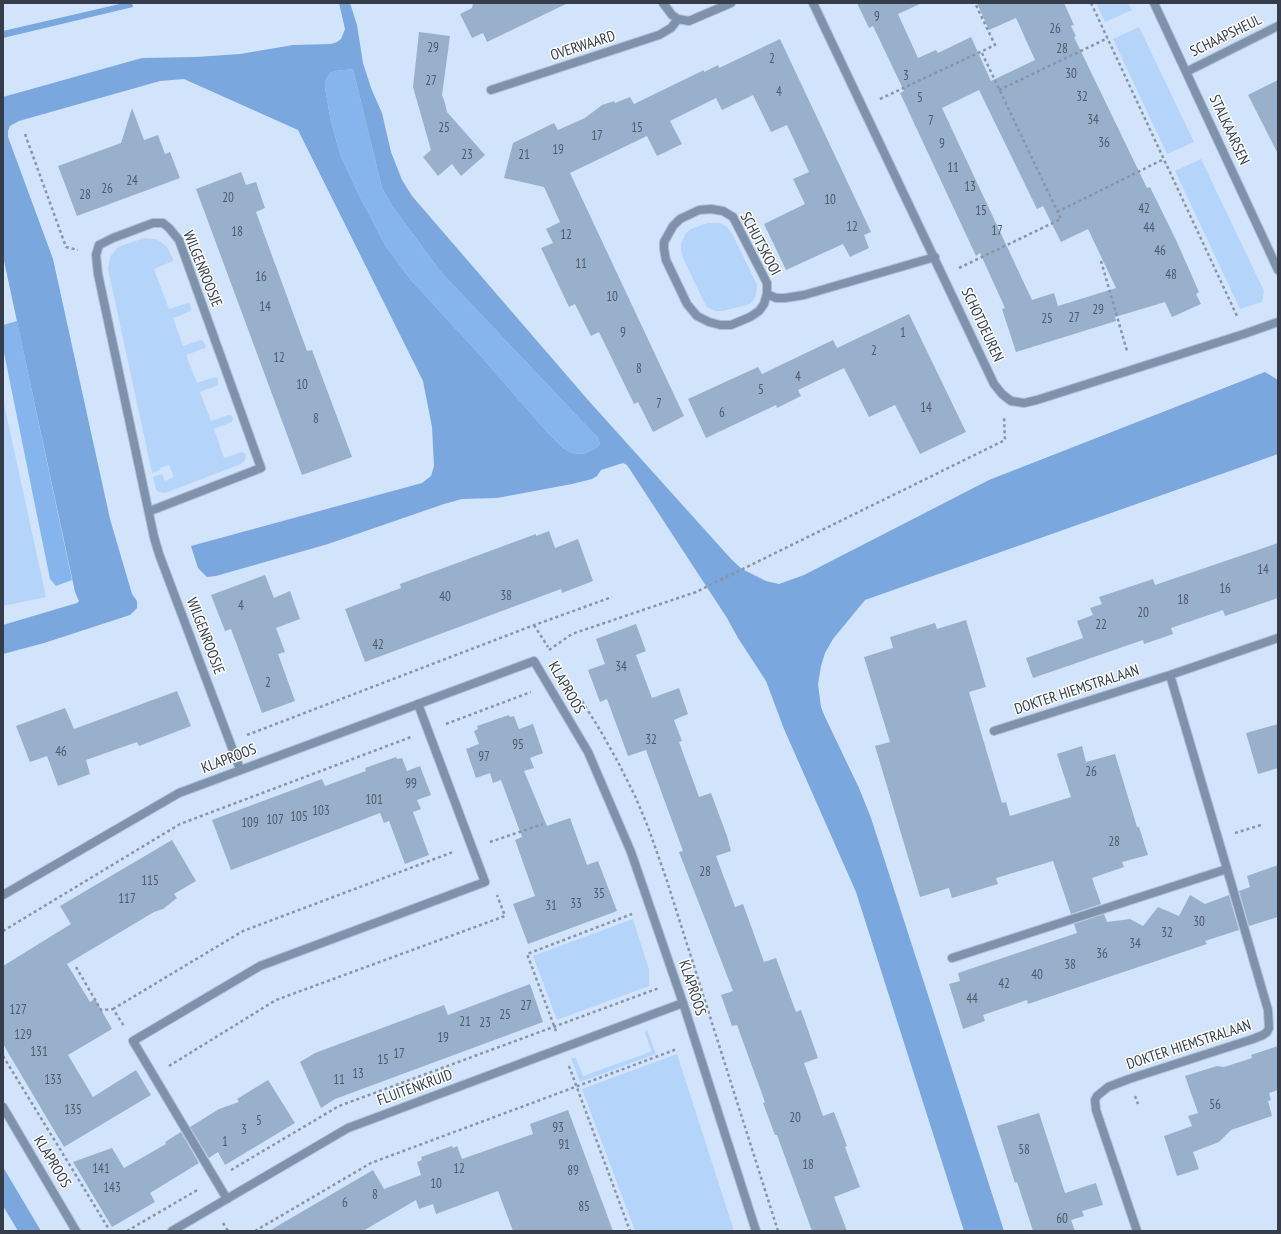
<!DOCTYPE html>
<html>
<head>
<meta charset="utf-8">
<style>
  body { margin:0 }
  #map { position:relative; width:1281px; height:1234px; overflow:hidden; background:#d1e4fb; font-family:"PT Sans Narrow",sans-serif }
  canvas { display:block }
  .frame { position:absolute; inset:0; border:4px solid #343d49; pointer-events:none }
</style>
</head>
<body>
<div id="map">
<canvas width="1281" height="1234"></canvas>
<div class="frame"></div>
</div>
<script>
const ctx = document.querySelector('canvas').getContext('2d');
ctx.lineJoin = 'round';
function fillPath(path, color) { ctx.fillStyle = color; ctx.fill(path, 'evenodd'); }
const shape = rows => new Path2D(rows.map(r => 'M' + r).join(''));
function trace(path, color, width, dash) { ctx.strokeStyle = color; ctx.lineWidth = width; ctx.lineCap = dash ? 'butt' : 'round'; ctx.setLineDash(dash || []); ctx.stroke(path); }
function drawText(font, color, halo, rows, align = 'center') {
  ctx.font = font + ' "PT Sans Narrow",sans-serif'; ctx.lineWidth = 3; ctx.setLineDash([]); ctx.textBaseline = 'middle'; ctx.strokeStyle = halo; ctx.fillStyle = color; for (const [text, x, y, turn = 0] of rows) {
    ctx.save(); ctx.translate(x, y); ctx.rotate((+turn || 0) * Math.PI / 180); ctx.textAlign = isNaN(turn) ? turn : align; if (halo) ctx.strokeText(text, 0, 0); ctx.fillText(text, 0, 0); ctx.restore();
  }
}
fillPath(shape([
  [1096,3,1128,3,1132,10,1105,22],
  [1139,27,1194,142,1167,154,1113,39],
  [1201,159,1264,291,1262,302,1240,309,1175,171],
  [708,223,720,223,727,227,733,235,757,285,756,294,753,301,750,304,723,311,715,311,707,307,704,302,683,258,681,250,681,243,686,233,691,229],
  [144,238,156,239,161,242,167,247,173,259,173,261,154,269,169,309,188,303,190,304,191,311,173,318,183,346,201,340,204,342,206,347,205,348,186,355,197,383,215,377,218,379,218,385,200,392,211,421,229,415,232,416,233,419,232,422,214,429,224,458,242,452,246,454,245,460,241,464,165,493,159,492,156,490,153,477,162,474,165,481,174,477,169,465,160,468,160,470,152,473,108,269,110,257,118,247],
  [3,399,46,597,3,606],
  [633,919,649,970,649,986,557,1020,533,956],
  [647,1030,656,1054,580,1082,571,1058,576,1058,583,1076,650,1052,651,1050,645,1033],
  [677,1054,734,1231,635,1231,582,1089]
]), '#b5d4fa');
fillPath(shape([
  [353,69,382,188,391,204,440,271,598,438,600,444,596,448,586,453,581,454,572,453,563,448,547,432,479,354,410,279,385,245,360,197,341,157,331,122,325,88,325,83,327,78,330,73,335,71],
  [17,321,72,580,56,586,50,579,3,348,3,325]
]), '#86b5ed');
fillPath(shape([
  [124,3,132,3,133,7,3,38,3,31],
  [339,3,350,3,357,25,363,63,371,88,382,113,391,152,402,180,412,196,588,400,732,560,742,569,766,581,779,584,804,575,989,480,1265,372,1278,380,1278,454,865,600,833,639,825,653,821,666,818,684,821,707,825,717,859,788,871,818,1004,1231,964,1231,856,892,784,729,766,681,738,638,727,618,627,465,623,463,601,470,597,476,592,479,572,484,497,498,462,499,444,504,328,544,216,576,207,577,198,568,191,546,422,483,431,476,434,466,432,427,423,381,298,130,184,79,160,81,19,121,10,126,8,131,8,137,53,259,110,519,132,594,137,601,137,608,130,615,44,643,3,654,3,625,77,603,79,601,75,592,3,256,3,97,142,58,196,57,240,54,293,45,331,44,337,42,341,39,345,29],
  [353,69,382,188,391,204,440,271,598,438,600,444,596,448,586,453,581,454,572,453,563,448,547,432,479,354,410,279,385,245,360,197,341,157,331,122,325,88,325,83,327,78,330,73,335,71],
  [3,1167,41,1231,18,1231,3,1206]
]), '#79a7de');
fillPath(shape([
  [473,3,568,3,487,42,483,33,472,38,460,14,472,8],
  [857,3,922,3,898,14,918,58,936,50,938,53,971,37,991,81,1035,60,1016,18,989,30,977,3,1064,3,1074,25,1071,26,1076,36,1074,37,1147,188,1150,187,1176,240,1199,292,1196,294,1201,304,1172,317,1165,302,1115,317,1116,321,1016,352,1002,309,1005,308,980,253,976,256,900,93,904,91,873,26,869,28],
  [979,90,1037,209,1043,206,1061,242,1088,229,1116,288,1058,306,1054,293,1032,300,942,108],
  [419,32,450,36,442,95,445,103,447,112,485,155,461,176,452,164,438,176,423,157,431,150,413,87],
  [780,39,871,232,864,235,869,248,850,257,843,244,786,270,764,224,805,204,793,179,809,172,787,125,771,132,753,95,722,110,716,98,670,121,682,144,657,156,647,136,570,173,684,416,653,432,638,402,634,404,599,332,591,336,575,304,569,307,541,248,553,243,546,229,560,222,544,187,504,178,513,143,554,123,558,130,585,118,602,105,614,101,615,103,630,97,634,104,704,70,704,72,718,65,719,68],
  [1278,80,1278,154,1248,95],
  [132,108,144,140,158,135,165,154,170,152,180,178,77,216,58,166,121,143],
  [241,172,246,185,256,182,265,208,256,212,307,351,312,350,352,457,302,475,196,189],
  [909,314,966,432,920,454,895,405,869,417,844,368,798,390,801,396,777,408,776,405,706,438,688,399,758,367,762,374,833,340,837,348],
  [549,531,555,548,578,539,593,581,562,593,561,589,365,662,345,609,401,588,400,584,536,534,536,536],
  [1278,543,1278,598,1225,616,1223,610,1171,628,1173,634,1144,644,1143,640,1033,678,1026,658,1083,638,1077,621,1093,615,1090,608,1102,604,1099,597,1153,579,1155,585],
  [265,575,274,598,290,591,300,619,276,628,285,652,278,654,295,701,262,713,231,629,225,631,211,595],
  [966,620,986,687,969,692,1002,803,1006,802,1010,816,1071,797,1057,754,1082,746,1086,762,1115,754,1137,827,1139,827,1148,855,1122,862,1124,867,1092,878,1101,904,1071,914,1053,861,996,878,998,884,952,898,949,888,920,897,875,746,890,742,864,657,893,648,890,637,935,623,937,629],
  [636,624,646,651,636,655,652,698,679,688,688,714,674,720,682,741,679,742,699,797,711,793,727,836,731,851,716,856,735,907,743,904,764,962,776,958,796,1012,801,1010,818,1058,804,1063,823,1116,834,1112,847,1146,845,1147,860,1187,834,1197,847,1231,812,1231,777,1135,775,1135,763,1103,765,1102,737,1025,732,1026,721,995,733,991,679,852,683,851,646,750,628,756,607,699,600,702,588,670,605,664,596,639],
  [177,691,191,726,139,746,137,742,86,760,90,774,58,786,47,756,30,762,16,726,65,708,74,729],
  [509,715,510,717,514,716,519,729,533,724,543,753,530,758,534,768,524,771,547,826,570,818,587,865,598,861,617,911,528,944,513,904,535,896,515,840,522,837,501,780,493,783,490,773,476,778,466,749,479,744,474,731,478,729,477,726],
  [1278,724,1278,768,1258,774,1246,733],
  [396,757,397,759,402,758,407,771,420,766,431,795,417,800,421,809,413,812,429,855,405,864,389,821,384,823,380,813,231,870,212,820,322,779,325,786,366,771,365,768],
  [172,840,196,881,174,894,177,898,163,909,154,912,67,964,90,1002,95,999,112,1029,68,1055,93,1097,136,1070,151,1095,64,1147,3,1044,3,966,71,924,60,906],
  [1278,865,1278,917,1249,926,1239,891,1250,887,1247,876],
  [1190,895,1205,904,1229,895,1239,930,1205,941,1207,944,1028,1004,1027,1000,983,1015,985,1021,963,1029,949,984,960,981,958,973,1077,933,1074,924,1104,914,1107,922,1130,919,1143,926,1158,907,1179,916],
  [530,984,543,1022,335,1099,321,1108,300,1062,315,1053,444,1005,448,1015],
  [1278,1046,1278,1090,1269,1093,1271,1100,1268,1101,1272,1116,1231,1130,1219,1142,1193,1152,1199,1169,1177,1176,1164,1136,1192,1126,1188,1116,1198,1113,1185,1076,1217,1066,1224,1067,1252,1058,1251,1055],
  [268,1080,295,1123,225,1165,218,1152,209,1158,190,1127,219,1109,239,1102,237,1099],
  [568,1110,613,1231,513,1231,498,1191,436,1214,433,1204,419,1209,416,1200,363,1231,269,1231,373,1170,384,1189,421,1175,417,1162,422,1160,421,1157,452,1146,453,1148,457,1146,462,1159,533,1134,530,1124],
  [1039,1113,1065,1193,1096,1183,1103,1205,1082,1211,1084,1216,1071,1220,1075,1231,1033,1231,1017,1182,1015,1183,997,1126],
  [181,1132,199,1163,150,1193,155,1202,112,1227,73,1162,112,1148,124,1168,166,1144,165,1142]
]), '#99b0cc');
const service = shape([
  [227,1199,133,1041,260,966,485,882,418,704]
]);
const minor = shape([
  [663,3,672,15,678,19],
  [813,3,994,384,1002,394,1011,401,1024,403,1037,400,1244,334,1278,322],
  [1154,3,1278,270],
  [1186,72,1278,26],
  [491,90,659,35,671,28,678,19,689,21,731,3],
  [711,209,723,211,733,217,767,283,767,294,764,304,759,311,750,317,731,325,720,325,709,322,697,316,687,304,666,260,664,249,664,242,673,226,680,219,699,210,711,209],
  [767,294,776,298,785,298,804,295,935,257],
  [150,511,261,468,179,240,169,228,163,223,153,223,113,238,99,245,96,255,98,274,154,537,159,554,240,769],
  [994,731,1170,675,1278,638],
  [3,895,179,793,534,661,588,752,631,852,683,1003,756,1231],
  [952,958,1227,869,1170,675],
  [3,1107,76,1231],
  [172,1231,348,1128,683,1003],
  [1137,1231,1096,1110,1095,1100,1097,1096,1108,1087,1129,1079,1253,1039,1263,1035,1267,1032,1269,1028,1268,1010,1227,869]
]);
trace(service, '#aebfd4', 10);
trace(minor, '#aebfd4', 10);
trace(shape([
  [1091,3,1237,316],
  [999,90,1108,38],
  [880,99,995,45,975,3],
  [25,134,66,247,78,250],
  [1057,212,1164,159],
  [1101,261,1127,351],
  [959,268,1061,219,981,51],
  [534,625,548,647],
  [549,650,572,634,696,592,1005,440,1004,418],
  [582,701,600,730,618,762,635,796,648,827,666,878,778,1231],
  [446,724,531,692],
  [247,735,529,627,612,597],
  [1235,833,1261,825],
  [490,842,543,824],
  [3,931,180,824,411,737],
  [76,967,101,1010,113,1009,124,1026],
  [113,1009,243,931,453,852],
  [556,1031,527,954,632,914],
  [3,1056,110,1231],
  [169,1066,276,1000,505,916,497,895],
  [569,1066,630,1231],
  [1135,1096,1138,1104],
  [231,1170,339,1106,659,988],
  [223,1223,228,1231],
  [127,1231,199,1189],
  [255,1231,371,1163,677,1049]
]), '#8795a7', 2.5, [3, 3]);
trace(service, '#7e92ab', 8);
trace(minor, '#7e92ab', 8);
drawText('13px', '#4d5a6a', null, [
  ["9",877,17],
  ["26",1055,29],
  ["29",433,48],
  ["28",1062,49],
  ["2",772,59],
  ["30",1071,74],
  ["3",906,76],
  ["27",431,81],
  ["4",779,92],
  ["32",1082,97],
  ["5",920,98],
  ["34",1093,120],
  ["7",931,121],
  ["25",444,128],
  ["15",637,128],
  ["17",597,136],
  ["36",1104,143],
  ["9",942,144],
  ["19",558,150],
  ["23",467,155],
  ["21",524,155],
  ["11",953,168],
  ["24",132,181],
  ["13",970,187],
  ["26",107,189],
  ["28",85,195],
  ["20",228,198],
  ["10",830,200],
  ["42",1144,209],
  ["15",981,211],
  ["12",852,227],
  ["44",1149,228],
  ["17",997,231],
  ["18",237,232],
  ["12",566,235],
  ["46",1160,251],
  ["11",581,264],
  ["48",1171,275],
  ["16",261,277],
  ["10",612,297],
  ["14",265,307],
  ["29",1098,310],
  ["27",1074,318],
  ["25",1047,319],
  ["9",623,333],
  ["1",903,333],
  ["2",874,351],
  ["12",279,358],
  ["8",639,369],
  ["4",798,377],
  ["10",302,385],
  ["5",761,390],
  ["7",659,404],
  ["14",926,408],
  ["6",722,413],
  ["8",316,419],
  ["14",1263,570],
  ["16",1225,589],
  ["38",506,596],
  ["40",445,597],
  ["18",1183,600],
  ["4",241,606],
  ["20",1143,613],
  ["22",1101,625],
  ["42",378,645],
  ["34",621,667],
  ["2",268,683],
  ["32",651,740],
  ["95",518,745],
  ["46",61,752],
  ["97",484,757],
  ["26",1091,772],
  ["99",411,784],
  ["101",374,800],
  ["103",321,811],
  ["105",299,817],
  ["107",275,820],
  ["109",250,823],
  ["28",1114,842],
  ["28",705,872],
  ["115",150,881],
  ["35",599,894],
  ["117",127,899],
  ["33",576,904],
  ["31",551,906],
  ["30",1199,922],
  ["32",1167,933],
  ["34",1135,944],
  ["36",1102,954],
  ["38",1070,965],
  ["40",1037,975],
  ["42",1004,984],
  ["44",972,999],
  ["27",526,1006],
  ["127",18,1010],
  ["25",505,1015],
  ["21",465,1022],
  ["23",485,1023],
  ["129",23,1035],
  ["19",443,1038],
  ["131",39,1052],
  ["17",399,1054],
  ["15",383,1060],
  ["13",358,1074],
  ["133",53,1080],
  ["11",339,1080],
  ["56",1215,1105],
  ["135",73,1110],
  ["20",795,1118],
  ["5",259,1121],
  ["93",558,1128],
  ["3",244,1130],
  ["1",225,1142],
  ["91",564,1145],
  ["58",1024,1150],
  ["18",808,1165],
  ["141",101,1169],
  ["12",459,1169],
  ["89",573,1171],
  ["10",436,1184],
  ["143",112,1188],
  ["8",375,1195],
  ["6",345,1203],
  ["85",584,1207],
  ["60",1062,1219]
]);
drawText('15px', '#343d49', '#fff', [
  ["SCHAAPSHEUL",1226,36,-26],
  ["OVERWAARD",583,46,-18],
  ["STALKAARSEN",1229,130,65],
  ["SCHUTSKOOI",760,244,62],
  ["WILGENROOSJE",202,269,68],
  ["SCHOTDEUREN",982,325,65],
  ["WILGENROOSJE",205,636,69],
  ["KLAPROOS",566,688,60],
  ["DOKTER HIEMSTRALAAN",1077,690,-18],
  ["KLAPROOS",229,759,-21],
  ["KLAPROOS",692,988,72],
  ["DOKTER HIEMSTRALAAN",1189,1045,-18],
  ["FLUITENKRUID",415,1088,-20],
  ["KLAPROOS",52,1162,59]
]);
</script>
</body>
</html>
